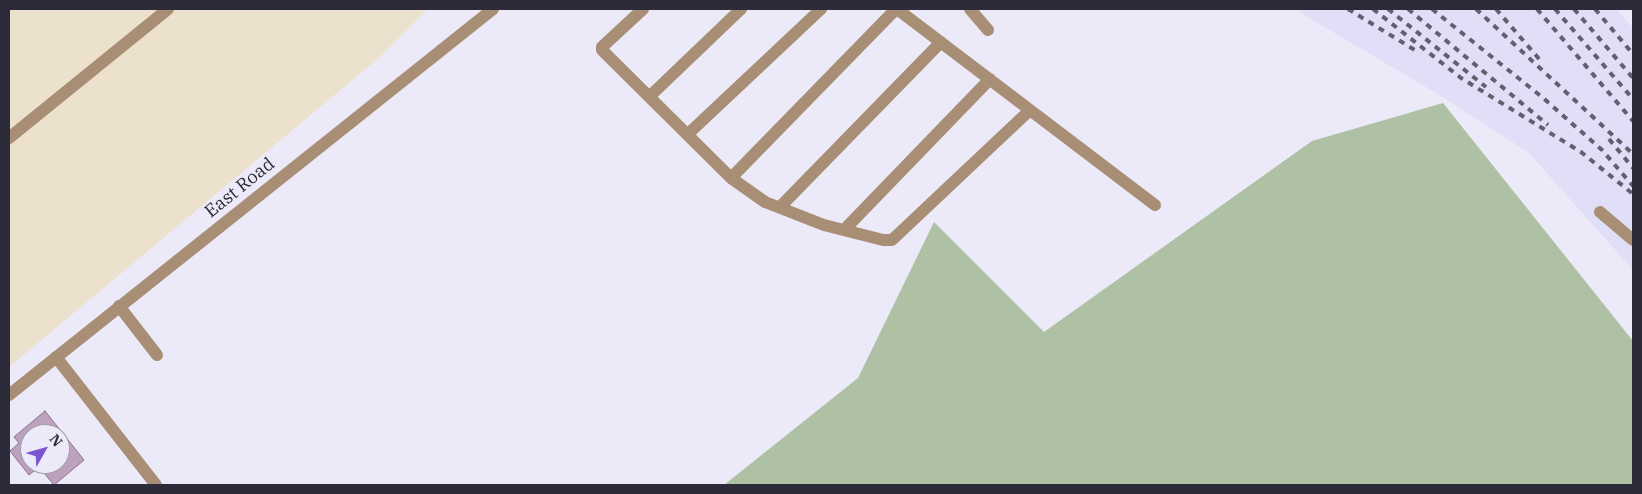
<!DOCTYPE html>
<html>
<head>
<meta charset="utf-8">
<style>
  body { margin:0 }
  #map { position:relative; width:1642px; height:494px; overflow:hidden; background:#eceaf9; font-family:"IBM Plex Serif",serif }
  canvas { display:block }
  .frame { position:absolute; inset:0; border:10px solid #2d2b39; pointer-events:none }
  .north { position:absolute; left:20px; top:424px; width:50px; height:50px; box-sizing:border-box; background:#eceaf9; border:1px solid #a09eac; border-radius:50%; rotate:52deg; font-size:14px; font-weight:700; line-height:20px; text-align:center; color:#2d2b39 }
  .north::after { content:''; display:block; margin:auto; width:18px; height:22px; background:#7d55cf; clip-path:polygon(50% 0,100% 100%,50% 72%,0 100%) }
</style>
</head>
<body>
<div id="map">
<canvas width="1642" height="494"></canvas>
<div class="frame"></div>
<div class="north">N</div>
</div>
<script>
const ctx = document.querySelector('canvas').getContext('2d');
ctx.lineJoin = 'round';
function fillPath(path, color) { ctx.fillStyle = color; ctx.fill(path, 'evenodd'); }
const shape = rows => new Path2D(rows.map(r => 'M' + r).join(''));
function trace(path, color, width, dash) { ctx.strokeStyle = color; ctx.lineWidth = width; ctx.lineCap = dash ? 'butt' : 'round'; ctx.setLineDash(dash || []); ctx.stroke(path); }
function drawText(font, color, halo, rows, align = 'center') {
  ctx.font = font + ' "IBM Plex Serif",serif'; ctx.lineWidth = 4; ctx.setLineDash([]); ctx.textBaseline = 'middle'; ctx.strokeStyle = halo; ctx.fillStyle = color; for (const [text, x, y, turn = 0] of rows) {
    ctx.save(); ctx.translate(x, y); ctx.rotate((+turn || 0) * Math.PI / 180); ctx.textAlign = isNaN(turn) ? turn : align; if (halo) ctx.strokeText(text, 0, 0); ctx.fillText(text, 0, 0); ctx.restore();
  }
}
fillPath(shape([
  [9,9,428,9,380,57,9,367]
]), '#ece1cc');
fillPath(shape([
  [1294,9,1616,9,1633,28,1633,270,1528,152,1431,90]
]), '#e1def8');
fillPath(shape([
  [1443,103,1633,341,1633,485,724,485,858,378,934,222,1044,332,1312,141]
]), '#aec1a4');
const building = shape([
  [45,411,84,460,54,485,39,467,29,475,10,451,19,443,14,437,45,411],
  [30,434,60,434,60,464,30,464,30,434]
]);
fillPath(building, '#bca2bc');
trace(building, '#8b718b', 1);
trace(shape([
  [643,9,602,47,602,50,731,178,765,202,824,225,883,240,892,240,1030,110],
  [897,9,1155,205],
  [970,9,988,30],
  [650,96,741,9],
  [688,134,821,9],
  [9,138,168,9],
  [731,178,896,9],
  [780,207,941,42],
  [1600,212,1633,240],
  [844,230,990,79],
  [119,306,157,355],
  [56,357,156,485]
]), '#a98e76', 12);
trace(shape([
  [9,395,493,9]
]), '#a98e76', 12);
trace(shape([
  [1348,9,1418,52],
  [1373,9,1461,78,1581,152,1633,194],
  [1388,9,1486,87],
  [1408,9,1548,125],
  [1432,9,1542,97,1602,150,1633,186],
  [1476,9,1633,154],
  [1496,9,1540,60],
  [1537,9,1633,121],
  [1555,9,1633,99],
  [1574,9,1633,78],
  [1595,9,1633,54],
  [1609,139,1633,168]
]), '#62606e', 4, [6, 6]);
drawText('18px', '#2d2b39', '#eceaf9', [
  ["East Road",240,188,-39]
]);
</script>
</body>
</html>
